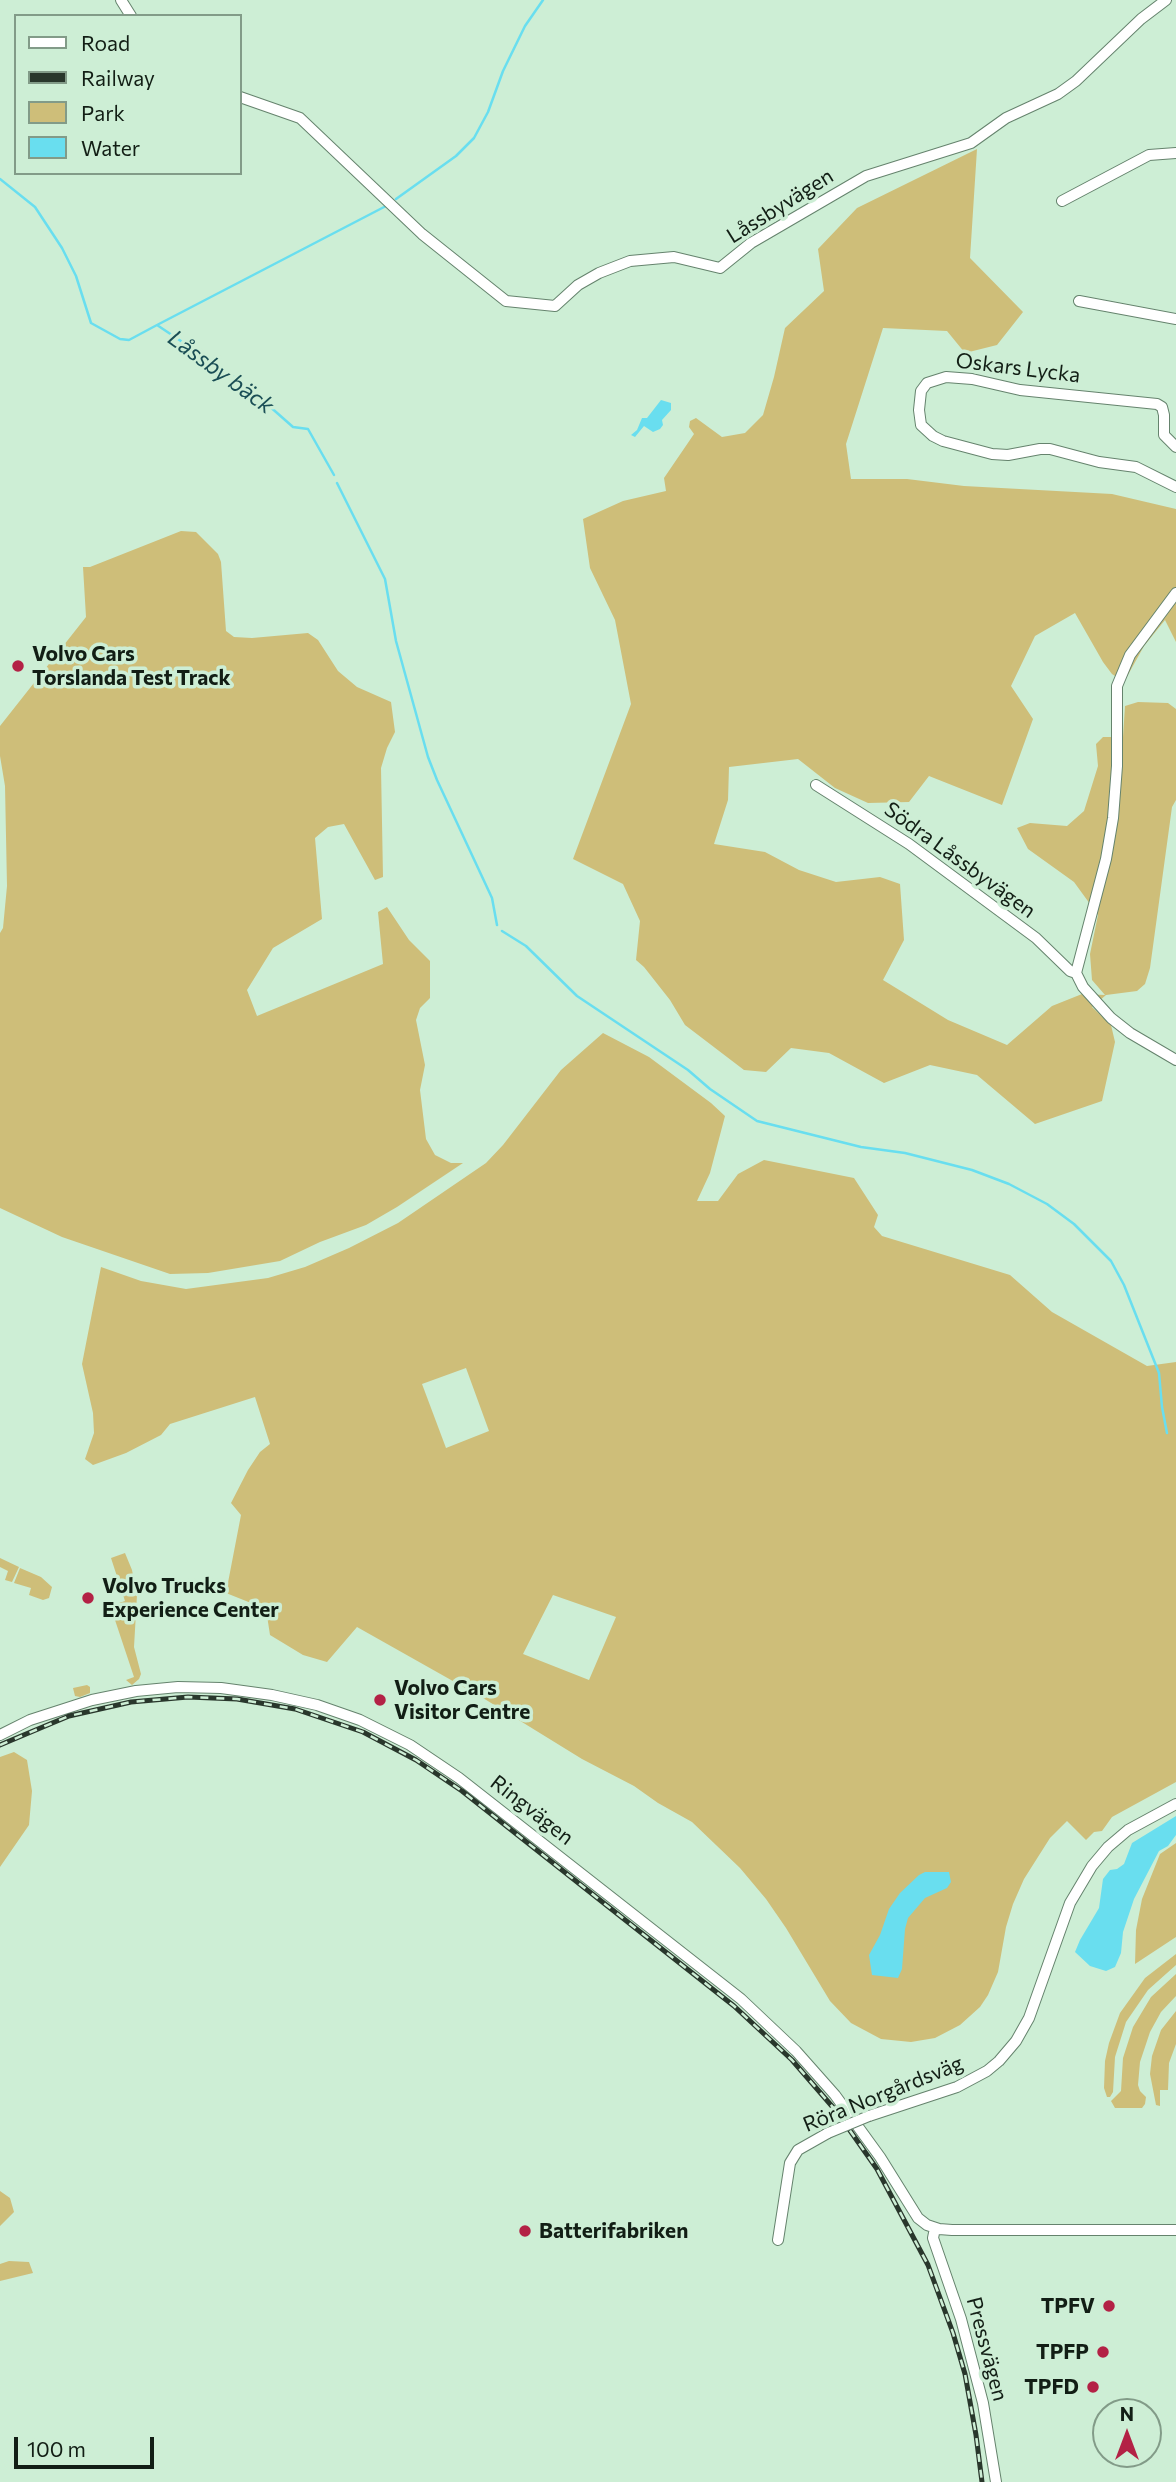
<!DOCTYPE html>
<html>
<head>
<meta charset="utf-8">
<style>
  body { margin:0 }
  #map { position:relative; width:1176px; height:2482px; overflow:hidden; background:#cdeed5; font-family:Commissioner,sans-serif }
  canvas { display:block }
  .legend { position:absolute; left:14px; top:14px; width:228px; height:161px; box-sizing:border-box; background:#cdeed5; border:2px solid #829b88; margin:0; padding:9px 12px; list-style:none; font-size:21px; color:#121e15 }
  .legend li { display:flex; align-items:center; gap:14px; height:35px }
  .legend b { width:35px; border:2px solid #829b88 }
  .north { position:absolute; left:1092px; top:2398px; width:70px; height:70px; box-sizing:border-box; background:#cdeed5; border:2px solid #829b88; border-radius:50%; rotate:0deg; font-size:19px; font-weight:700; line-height:28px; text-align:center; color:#121e15 }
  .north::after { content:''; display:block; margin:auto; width:24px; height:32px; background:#b32145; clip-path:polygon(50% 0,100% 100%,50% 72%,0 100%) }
  .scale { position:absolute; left:14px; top:2437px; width:140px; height:32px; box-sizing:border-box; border:4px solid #121e15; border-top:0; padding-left:9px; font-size:21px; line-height:24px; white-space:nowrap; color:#121e15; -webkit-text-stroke:5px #cdeed5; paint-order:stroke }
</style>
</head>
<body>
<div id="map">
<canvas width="1176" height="2482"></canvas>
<ul class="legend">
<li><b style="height:9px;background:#fff"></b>Road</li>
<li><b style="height:9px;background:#29372c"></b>Railway</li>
<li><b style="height:19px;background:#cebe79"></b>Park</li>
<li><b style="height:19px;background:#69deef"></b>Water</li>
</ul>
<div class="north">N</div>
<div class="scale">100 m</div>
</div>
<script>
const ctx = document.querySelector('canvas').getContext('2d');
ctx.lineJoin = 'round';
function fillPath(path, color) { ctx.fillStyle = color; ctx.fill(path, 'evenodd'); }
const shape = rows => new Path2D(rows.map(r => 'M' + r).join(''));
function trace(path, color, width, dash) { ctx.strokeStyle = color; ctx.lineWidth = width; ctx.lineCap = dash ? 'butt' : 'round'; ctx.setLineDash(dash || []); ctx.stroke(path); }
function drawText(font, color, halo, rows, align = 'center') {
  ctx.font = font + ' Commissioner,sans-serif'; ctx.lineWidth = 7; ctx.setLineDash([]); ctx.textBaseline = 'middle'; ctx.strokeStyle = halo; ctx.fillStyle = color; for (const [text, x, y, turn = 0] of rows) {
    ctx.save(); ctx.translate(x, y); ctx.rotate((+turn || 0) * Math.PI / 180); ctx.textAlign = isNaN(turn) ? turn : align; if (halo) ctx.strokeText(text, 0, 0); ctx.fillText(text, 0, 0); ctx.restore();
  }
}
fillPath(shape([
  [977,149,970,258,1023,312,997,345,965,353,947,331,883,328,846,444,851,479,907,479,964,486,1112,494,1176,509,1176,642,1165,620,1144,646,1124,682,1112,674,1103,662,1075,613,1035,636,1011,686,1033,719,1002,805,929,776,909,802,868,803,835,788,798,759,729,767,728,800,714,844,765,852,799,870,836,882,880,877,900,884,904,940,883,980,948,1020,1007,1045,1052,1006,1082,994,1105,995,1092,980,1090,954,1098,915,1074,882,1028,849,1017,828,1030,823,1067,826,1084,811,1098,766,1096,744,1103,737,1123,737,1125,706,1138,702,1168,703,1176,709,1176,800,1172,807,1150,968,1145,984,1137,991,1106,995,1092,1007,1111,1025,1115,1042,1102,1101,1035,1124,977,1075,930,1065,884,1083,829,1053,791,1048,766,1072,744,1070,685,1025,670,1000,644,967,636,960,640,921,623,884,573,859,631,704,615,620,590,568,583,519,623,501,666,491,664,478,694,434,689,427,690,421,696,418,722,437,745,433,763,415,774,377,785,328,824,291,818,249,857,208],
  [181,531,196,532,218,554,221,562,226,631,234,637,252,638,308,633,318,640,338,671,357,687,391,702,395,732,387,748,381,768,383,877,375,880,344,824,328,827,315,838,322,919,273,948,247,990,257,1016,383,964,378,912,387,907,409,940,430,961,430,998,420,1008,416,1020,425,1065,420,1090,426,1139,435,1155,451,1163,463,1163,397,1207,366,1225,320,1242,280,1261,208,1273,170,1274,62,1237,0,1208,0,933,3,928,7,886,5,786,0,756,0,726,86,617,83,567,90,567],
  [603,1033,649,1057,711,1103,725,1116,710,1173,697,1201,718,1201,738,1174,764,1160,854,1178,878,1215,874,1227,882,1236,1010,1275,1052,1312,1147,1366,1176,1362,1176,1782,1112,1817,1102,1831,1094,1832,1086,1840,1067,1821,1050,1838,1024,1879,1013,1904,1006,1927,998,1972,988,1995,980,2007,960,2025,935,2038,911,2042,881,2039,851,2023,830,2001,786,1928,766,1899,740,1868,692,1822,658,1803,634,1786,582,1759,483,1698,357,1627,327,1662,303,1655,270,1635,266,1609,226,1593,241,1515,231,1503,248,1470,260,1452,270,1444,255,1397,170,1424,161,1435,126,1453,93,1465,85,1459,94,1433,93,1413,82,1364,101,1267,141,1281,186,1289,268,1278,305,1267,349,1248,398,1223,486,1163,503,1145,561,1070],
  [466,1368,489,1431,446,1448,422,1384],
  [553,1595,616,1617,589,1680,523,1654],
  [125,1553,132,1570,137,1595,134,1647,141,1674,139,1679,132,1685,126,1680,134,1677,112,1611,104,1615,104,1608,125,1601,111,1558],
  [0,1558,19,1567,12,1582,5,1580,8,1571,0,1567],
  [20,1568,41,1577,52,1587,49,1598,43,1600,29,1595,31,1588,14,1583],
  [87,1685,90,1687,90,1693,80,1697,75,1696,73,1688],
  [14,1752,27,1760,32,1791,29,1825,0,1867,0,1757],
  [1176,1843,1176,1937,1135,1964,1136,1930,1142,1899,1160,1854],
  [1176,1954,1176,1965,1148,1990,1126,2022,1115,2057,1113,2092,1110,2097,1107,2097,1104,2088,1105,2061,1109,2043,1120,2013,1145,1978],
  [1176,1974,1176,1996,1161,2012,1150,2032,1140,2062,1138,2085,1140,2091,1146,2097,1145,2104,1142,2108,1115,2108,1111,2101,1121,2091,1123,2058,1133,2027,1151,1997],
  [1176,2011,1176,2044,1169,2063,1168,2090,1160,2090,1160,2106,1156,2105,1150,2074,1152,2056,1161,2030],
  [0,2191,10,2198,14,2212,0,2226],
  [9,2261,29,2262,33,2273,0,2281,0,2264]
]), '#cebe79');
fillPath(shape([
  [661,400,671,403,671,410,662,420,663,425,660,429,653,432,644,426,635,437,631,435,637,430,642,418,647,418],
  [1176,1816,1176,1835,1168,1846,1159,1851,1134,1899,1123,1932,1121,1953,1115,1967,1106,1971,1090,1966,1075,1952,1080,1940,1099,1908,1103,1879,1110,1870,1117,1869,1124,1864,1132,1843],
  [925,1872,949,1872,951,1882,947,1888,925,1898,908,1918,905,1929,902,1969,898,1978,872,1975,869,1955,880,1935,889,1909,900,1893,919,1875]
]), '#69deef');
trace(shape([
  [0,179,35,207,62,248,76,276,91,323,120,339,129,340,157,325,242,382,293,427,308,429,334,475],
  [396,199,456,156,474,138,488,112,503,71,525,26,543,0],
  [157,325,386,206],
  [337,483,385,579,396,641,428,757,437,780,492,898,497,925],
  [502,931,526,946,577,996,688,1070,710,1089,757,1121,861,1147,905,1153,972,1170,1009,1184,1047,1204,1074,1224,1111,1261,1124,1285,1159,1373,1162,1407,1167,1433]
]), '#69deef', 2.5);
const minor = shape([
  [121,0,131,16],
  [240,97,300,118,422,234,506,301,555,306,578,285,599,273,630,261,674,257,720,268,751,243,866,176,971,143,1006,118,1058,94,1076,81,1141,19,1166,0],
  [1062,201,1149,155,1176,153],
  [1079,301,1176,319],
  [1176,447,1164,435,1164,415,1162,407,1157,404,1020,390,972,379,946,377,927,383,921,391,919,410,921,425,933,436,943,441,992,454,1008,455,1040,449,1050,449,1099,462,1136,467,1176,487],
  [1176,593,1130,655,1117,686,1117,766,1113,818,1106,859,1076,973,1083,987,1111,1018,1130,1033,1176,1060],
  [816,785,909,844,1036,938,1070,971,1076,973],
  [0,1735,30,1720,92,1700,136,1691,178,1687,221,1688,272,1695,317,1705,360,1720,410,1745,459,1778,741,1999,796,2051,835,2095,880,2157,918,2218,927,2225,939,2229,952,2230,1176,2230],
  [869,2116,957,2087,987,2071,999,2061,1016,2041,1029,2018,1070,1903,1092,1866,1108,1847,1128,1830,1176,1804],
  [935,2228,933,2238,961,2319,983,2403,996,2482],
  [778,2240,790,2163,798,2150,828,2133]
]);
trace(minor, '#65836d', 12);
trace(minor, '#fff', 10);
const rail = shape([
  [0,1745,69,1716,131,1702,188,1697,237,1699,295,1709,363,1732,416,1760,462,1791,734,2006,792,2060,837,2112,877,2169,928,2265,953,2333,965,2374,976,2435,982,2482]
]);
trace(rail, '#29372c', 5);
trace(rail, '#cdeed5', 2.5, [8]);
const minorBridge = shape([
  [828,2133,869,2116]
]);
trace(minorBridge, '#65836d', 12, []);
trace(minorBridge, '#fff', 10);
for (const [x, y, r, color] of [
  [18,666,7,"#b32145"],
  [88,1598,7,"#b32145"],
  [380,1700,7,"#b32145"],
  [525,2231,7,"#b32145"],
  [1109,2306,7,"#b32145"],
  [1103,2352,7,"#b32145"],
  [1093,2387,7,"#b32145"]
]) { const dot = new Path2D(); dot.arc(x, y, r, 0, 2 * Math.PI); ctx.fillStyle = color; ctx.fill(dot); trace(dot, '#cdeed5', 2.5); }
drawText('21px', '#121e15', '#cdeed5', [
  ["Låssbyvägen",780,206,-32],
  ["Oskars Lycka",1018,368,7],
  ["Södra Låssbyvägen",960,860,36],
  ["Ringvägen",532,1810,38],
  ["Röra Norgårdsväg",883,2094,-22],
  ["Pressvägen",987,2349,75]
]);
drawText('bold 21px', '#121e15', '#cdeed5', [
  ["Volvo Cars",32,654],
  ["Torslanda Test Track",32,678],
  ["Volvo Trucks",102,1586],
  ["Experience Center",102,1610],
  ["Volvo Cars",394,1688],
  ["Visitor Centre",394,1712],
  ["Batterifabriken",539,2231],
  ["TPFV",1095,2306,"right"],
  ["TPFP",1089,2352,"right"],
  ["TPFD",1079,2387,"right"]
], 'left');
drawText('italic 23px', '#1a4e55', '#cdeed5', [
  ["Låssby bäck",221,372,36]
]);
</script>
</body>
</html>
